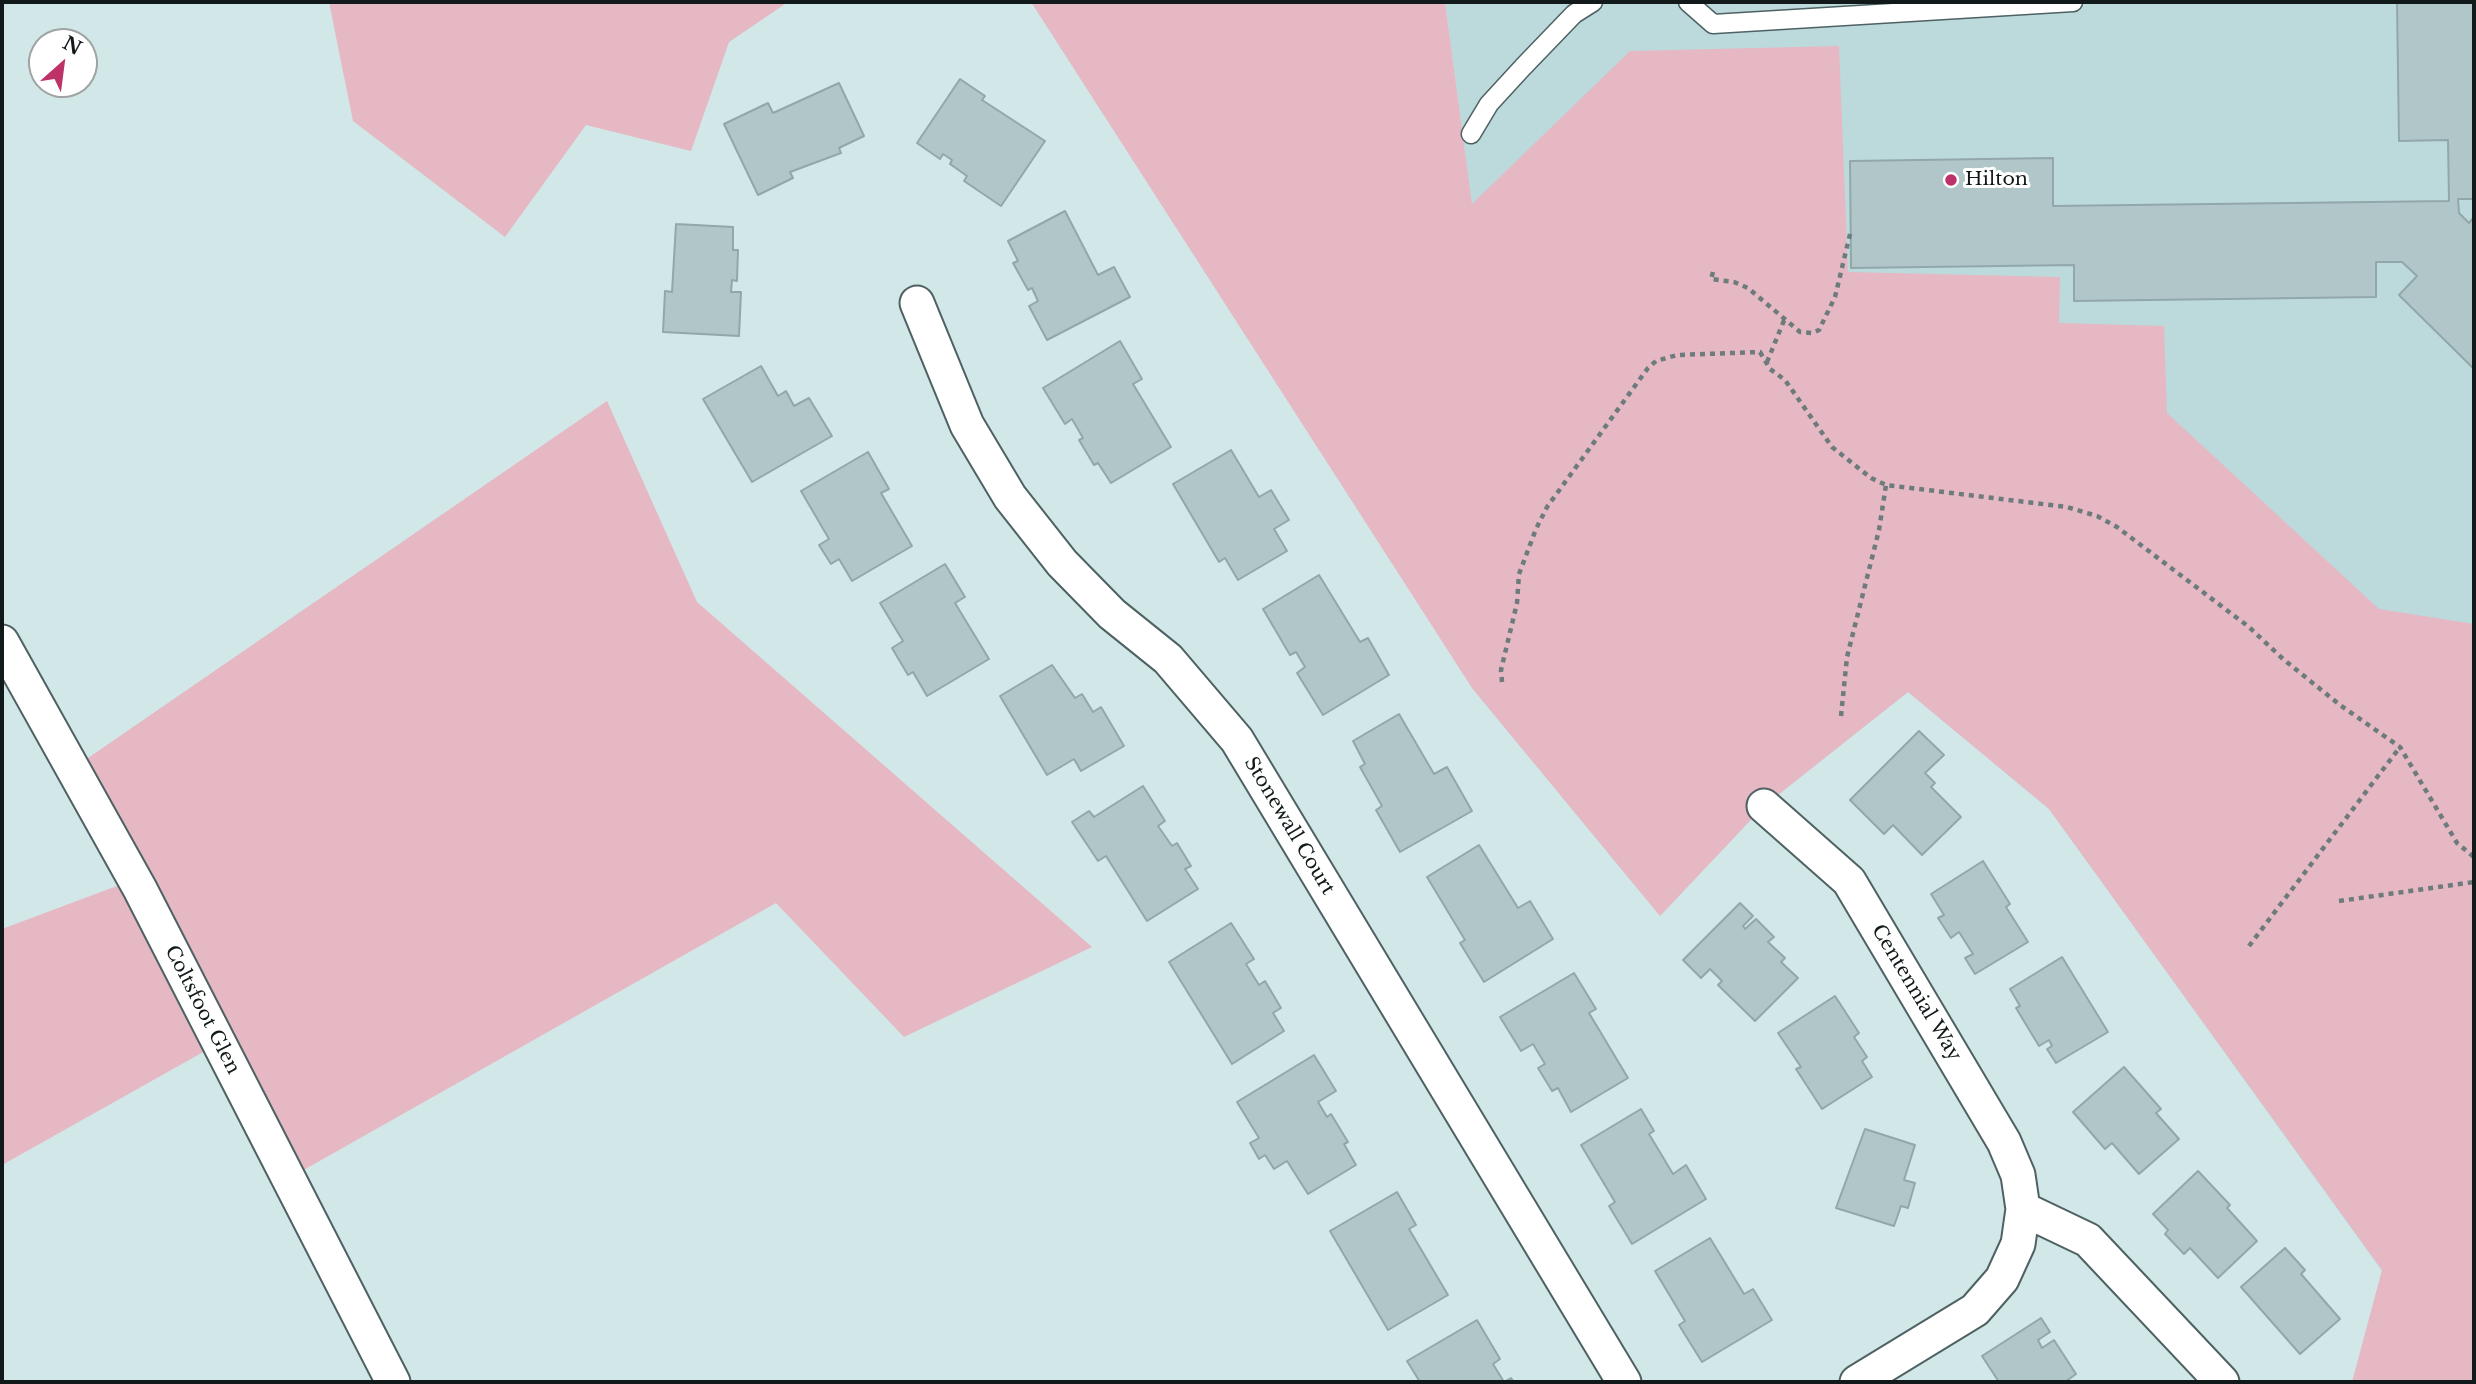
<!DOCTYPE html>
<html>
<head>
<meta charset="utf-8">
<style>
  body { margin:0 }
  #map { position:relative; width:2476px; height:1384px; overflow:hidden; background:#d1e7e8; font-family:"Libre Baskerville",serif }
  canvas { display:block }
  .frame { position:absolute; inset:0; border:4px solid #11191a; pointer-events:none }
  .north { position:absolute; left:28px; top:28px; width:70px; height:70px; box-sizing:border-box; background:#fff; border:2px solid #a0a3a3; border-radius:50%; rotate:28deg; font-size:19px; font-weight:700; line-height:28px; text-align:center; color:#11191a }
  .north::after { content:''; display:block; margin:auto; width:24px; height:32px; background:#bd3268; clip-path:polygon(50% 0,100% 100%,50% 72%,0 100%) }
</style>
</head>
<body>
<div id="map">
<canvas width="2476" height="1384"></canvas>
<div class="frame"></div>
<div class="north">N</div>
</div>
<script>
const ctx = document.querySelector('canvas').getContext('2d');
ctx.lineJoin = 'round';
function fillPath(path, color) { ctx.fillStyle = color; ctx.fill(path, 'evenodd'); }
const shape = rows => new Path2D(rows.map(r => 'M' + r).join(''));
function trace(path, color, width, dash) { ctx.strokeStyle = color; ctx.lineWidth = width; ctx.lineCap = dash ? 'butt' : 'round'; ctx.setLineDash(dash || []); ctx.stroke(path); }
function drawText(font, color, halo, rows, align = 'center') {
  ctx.font = font + ' "Libre Baskerville",serif'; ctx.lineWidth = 6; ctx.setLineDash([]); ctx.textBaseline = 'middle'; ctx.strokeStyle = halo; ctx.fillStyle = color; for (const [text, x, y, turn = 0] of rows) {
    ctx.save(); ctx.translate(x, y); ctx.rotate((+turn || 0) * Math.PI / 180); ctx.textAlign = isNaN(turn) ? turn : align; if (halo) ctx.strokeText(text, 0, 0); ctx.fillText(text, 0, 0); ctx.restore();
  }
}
fillPath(shape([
  [1445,2,2474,2,2474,1311,2382,1271,2049,809,1908,692,1764,806,1660,916,1472,688,1514,524]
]), '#bcdadc');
fillPath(shape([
  [329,2,788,2,729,42,691,151,586,125,505,237,353,121],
  [1031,2,1445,2,1472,204,1630,51,1839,46,1848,272,2060,277,2059,323,2164,326,2167,413,2379,609,2474,624,2474,1382,2352,1382,2382,1270,2049,809,1908,692,1764,806,1660,916,1472,688],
  [607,401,697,602,1092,947,904,1037,776,903,293,1176,221,1042,2,1165,2,929,133,880,72,769]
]), '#e5b8c3');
const building = shape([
  [2397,2,2474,2,2474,199,2458,199,2459,213,2469,223,2474,217,2474,369,2399,295,2417,276,2402,262,2376,262,2376,297,2074,301,2074,265,1851,268,1850,161,2053,158,2053,206,2449,201,2448,140,2399,141,2397,2],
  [960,79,985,96,982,100,1045,141,1001,206,964,181,967,176,950,164,952,160,943,154,940,159,917,143,960,79],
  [839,83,864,136,839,148,841,153,790,172,793,178,758,195,724,124,768,103,773,113,839,83],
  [1065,211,1098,275,1114,267,1130,297,1047,340,1029,306,1038,301,1032,288,1028,290,1013,263,1018,261,1008,241,1065,211],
  [676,224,733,227,733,250,738,250,737,281,732,280,731,292,741,292,739,336,663,332,665,291,672,292,676,224],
  [1120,341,1142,379,1133,384,1171,447,1111,483,1098,463,1094,465,1079,440,1083,438,1072,419,1065,424,1043,388,1120,341],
  [761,366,778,396,786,391,794,406,809,398,832,436,752,482,703,399,761,366],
  [1231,450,1259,497,1271,490,1289,520,1274,529,1287,551,1238,580,1225,558,1219,562,1173,484,1231,450],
  [868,452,889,489,881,493,912,546,852,581,839,559,831,564,819,545,829,539,801,491,868,452],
  [945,564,965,597,955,603,989,659,927,696,913,672,908,675,892,648,903,641,880,603,945,564],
  [1319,575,1360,642,1368,638,1389,675,1323,715,1297,673,1305,667,1296,652,1290,655,1263,609,1319,575],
  [1052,665,1075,698,1082,694,1093,712,1101,707,1124,746,1081,771,1074,759,1047,775,1000,696,1052,665],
  [1399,714,1434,774,1447,767,1472,811,1400,852,1376,810,1382,806,1360,767,1365,764,1353,741,1399,714],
  [1919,731,1944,755,1925,773,1935,783,1931,787,1961,817,1922,855,1893,825,1884,834,1850,800,1919,731],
  [1143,786,1165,821,1158,826,1172,846,1177,843,1191,866,1185,869,1198,889,1147,921,1106,856,1098,861,1072,822,1089,811,1094,817,1143,786],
  [1479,845,1518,908,1530,901,1553,939,1484,982,1460,943,1465,940,1427,877,1479,845],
  [1983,861,2010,904,2006,907,2028,942,1975,974,1965,958,1973,954,1959,932,1951,938,1938,918,1944,915,1931,894,1983,861],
  [1740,903,1753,916,1743,926,1745,929,1756,919,1774,937,1768,942,1785,958,1781,962,1798,978,1755,1021,1718,985,1722,981,1710,969,1701,978,1683,960,1740,903],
  [1231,923,1254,959,1246,964,1259,985,1265,981,1281,1008,1273,1013,1284,1031,1232,1064,1169,962,1231,923],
  [2062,957,2108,1032,2056,1063,2047,1049,2052,1046,2049,1040,2039,1046,2016,1008,2020,1006,2010,989,2062,957],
  [1574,973,1596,1009,1589,1013,1628,1078,1571,1112,1558,1088,1552,1091,1538,1068,1545,1064,1533,1044,1521,1051,1500,1017,1574,973],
  [1835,996,1859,1033,1854,1037,1867,1057,1862,1061,1872,1077,1822,1109,1796,1069,1801,1067,1778,1033,1835,996],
  [1314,1055,1336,1091,1318,1102,1327,1117,1331,1114,1348,1142,1344,1144,1356,1165,1308,1194,1287,1161,1274,1169,1265,1155,1259,1159,1250,1143,1259,1138,1237,1102,1314,1055],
  [2124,1067,2161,1109,2156,1113,2179,1139,2139,1174,2112,1143,2105,1149,2073,1112,2124,1067],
  [1641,1109,1654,1131,1649,1134,1673,1174,1686,1165,1706,1199,1632,1244,1609,1206,1615,1202,1581,1145,1641,1109],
  [1865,1129,1915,1145,1904,1180,1915,1183,1908,1208,1901,1206,1894,1226,1836,1208,1865,1129],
  [2198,1171,2230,1205,2227,1208,2257,1241,2218,1278,2190,1248,2184,1254,2165,1234,2168,1230,2153,1214,2198,1171],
  [1397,1192,1416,1225,1409,1229,1448,1295,1388,1330,1330,1231,1397,1192],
  [1710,1238,1744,1294,1753,1289,1772,1320,1702,1362,1679,1325,1685,1321,1655,1271,1710,1238],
  [2285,1248,2305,1270,2301,1274,2340,1319,2300,1354,2241,1287,2285,1248],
  [2041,1318,2050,1332,2038,1340,2042,1348,2054,1340,2076,1374,2065,1382,1999,1382,1982,1356,2041,1318],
  [1477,1320,1500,1359,1493,1364,1504,1382,1511,1378,1514,1382,1420,1382,1407,1361,1477,1320]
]);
fillPath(building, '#b1c6c8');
trace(building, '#92a7a9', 2);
const lane = shape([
  [1688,2,1713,24,2073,2],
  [1471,134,1489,104,1523,67,1574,14,1593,2]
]);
const street = shape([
  [917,303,967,425,1010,497,1062,563,1112,614,1168,659,1237,740,1624,1382],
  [2,642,140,889,393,1382],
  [1764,806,1849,881,2004,1142,2018,1175,2023,1209,2088,1240,2222,1382],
  [1857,1382,1975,1310,2002,1279,2018,1244,2023,1209]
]);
trace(lane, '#4e6163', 21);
trace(street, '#4e6163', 37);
trace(shape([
  [1713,272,1711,279,1734,282,1748,288,1800,332,1812,333,1819,330,1835,297,1851,230],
  [1767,362,1785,318],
  [1502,682,1501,670,1517,603,1519,574,1536,529,1547,507,1648,368,1656,361,1677,355,1760,352,1770,369,1785,380,1832,447,1871,478,1886,485,2067,507,2097,516,2117,527,2249,627,2283,659,2340,705,2400,747,2457,843,2474,857],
  [1841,716,1847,657,1879,530,1886,485],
  [2339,901,2474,882],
  [2249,946,2400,747]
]), '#6d7b7c', 4.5, [5, 5]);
trace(lane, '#fff', 18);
trace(street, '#fff', 33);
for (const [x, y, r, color] of [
  [1951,180,7,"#bd3268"]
]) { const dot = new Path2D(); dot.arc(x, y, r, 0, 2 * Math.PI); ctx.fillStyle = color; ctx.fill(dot); trace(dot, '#fff', 2.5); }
drawText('19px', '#11191a', '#fff', [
  ["Hilton",1965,180]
], 'left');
drawText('19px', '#11191a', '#fff', [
  ["Stonewall Court",1289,826,59],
  ["Centennial Way",1916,993,59],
  ["Coltsfoot Glen",202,1010,63]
]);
</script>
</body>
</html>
